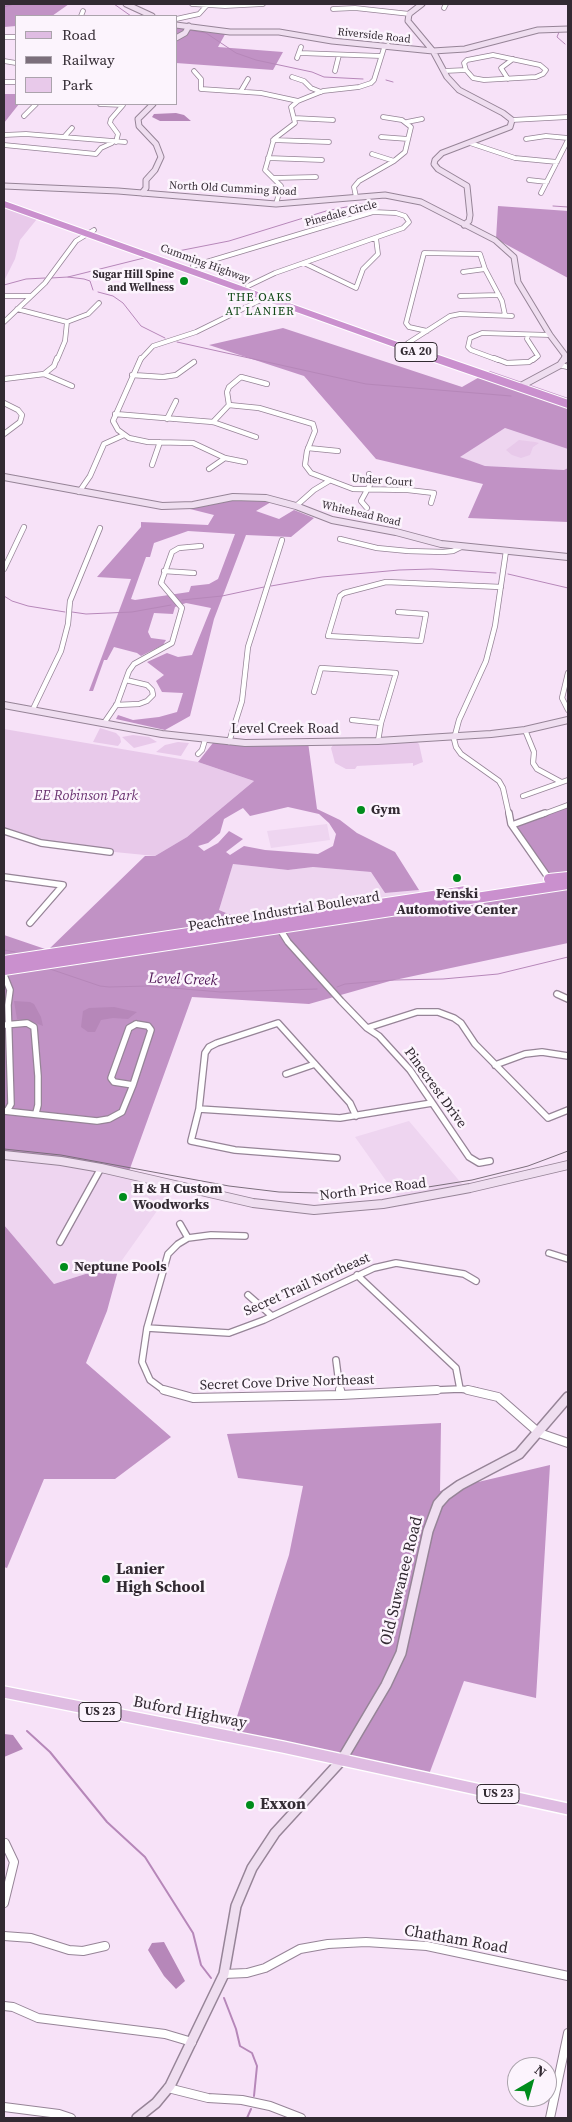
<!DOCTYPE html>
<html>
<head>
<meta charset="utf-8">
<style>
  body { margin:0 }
  #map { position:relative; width:572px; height:2122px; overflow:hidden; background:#f7e2f8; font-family:"Source Serif 4",serif }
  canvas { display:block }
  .frame { position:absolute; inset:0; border:5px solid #322a32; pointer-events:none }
  .legend { position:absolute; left:15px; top:15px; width:162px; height:90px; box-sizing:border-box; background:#fcf4fd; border:1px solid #aba3ac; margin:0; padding:6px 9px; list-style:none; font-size:15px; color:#322a32 }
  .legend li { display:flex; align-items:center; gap:10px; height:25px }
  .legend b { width:25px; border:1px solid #aba3ac }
  .north { position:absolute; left:507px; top:2057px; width:50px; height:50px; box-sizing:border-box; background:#fcf4fd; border:1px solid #aba3ac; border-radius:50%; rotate:38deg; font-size:14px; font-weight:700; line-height:20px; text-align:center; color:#322a32 }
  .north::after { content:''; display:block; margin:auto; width:18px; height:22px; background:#008c1c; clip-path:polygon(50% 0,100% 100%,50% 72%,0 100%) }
</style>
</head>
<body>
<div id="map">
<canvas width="572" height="2122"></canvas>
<div class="frame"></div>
<ul class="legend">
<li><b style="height:6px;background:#dfbce2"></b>Road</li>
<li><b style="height:6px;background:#7b6e7b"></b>Railway</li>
<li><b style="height:14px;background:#e8c9ea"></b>Park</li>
</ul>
<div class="north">N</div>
</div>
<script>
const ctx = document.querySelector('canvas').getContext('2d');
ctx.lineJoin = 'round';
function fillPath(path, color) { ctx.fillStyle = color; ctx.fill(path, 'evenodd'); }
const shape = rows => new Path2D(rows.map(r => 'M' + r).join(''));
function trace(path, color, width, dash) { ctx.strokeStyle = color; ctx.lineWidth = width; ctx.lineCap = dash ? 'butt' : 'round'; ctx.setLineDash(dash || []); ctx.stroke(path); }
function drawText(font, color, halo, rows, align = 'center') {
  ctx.font = font + ' "Source Serif 4",serif'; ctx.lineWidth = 5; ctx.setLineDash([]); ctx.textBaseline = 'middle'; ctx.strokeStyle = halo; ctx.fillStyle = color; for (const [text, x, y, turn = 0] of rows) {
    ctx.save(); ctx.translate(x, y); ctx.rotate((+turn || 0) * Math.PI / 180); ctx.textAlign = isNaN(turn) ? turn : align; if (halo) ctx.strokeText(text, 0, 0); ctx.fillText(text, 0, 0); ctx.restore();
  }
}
fillPath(shape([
  [505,428,568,449,568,468,564,470,485,466,459,457],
  [327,824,330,840,271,848,267,831],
  [233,864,288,870,313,867,371,872,385,893,419,890,422,906,269,916,243,920,219,910],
  [409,1121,467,1190,404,1206,355,1137],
  [4,1152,62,1158,174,1187,120,1263,54,1284,4,1225]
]), '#eed5f0');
fillPath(shape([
  [4,208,37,219,20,240,15,259,5,279],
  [519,440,535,442,539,443,533,447,530,455,521,458,512,455,506,450],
  [100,728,116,733,120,737,121,742,118,746,93,742],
  [4,729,198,762,254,781,187,837,155,856,74,848,32,838,4,828],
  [133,735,149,737,157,742,134,748,122,737],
  [416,741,419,744,423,762,413,766,413,763,357,766,355,769,346,769,335,763,331,748,333,745],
  [178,742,189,743,181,756,156,752,165,745]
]), '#e8c9ea');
fillPath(shape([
  [4,4,74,4,69,4,52,16,16,16,16,26,4,27],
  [176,24,228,29,218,47,283,52,273,70,176,63],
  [4,94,16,94,16,104,19,104,4,123],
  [498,206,568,211,568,278,496,239],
  [283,328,462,387,490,371,568,398,568,449,505,428,460,457,485,466,564,470,568,468,568,522,468,518,483,484,376,459,304,376,209,345],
  [249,498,271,502,256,511,279,519,294,510,314,518,291,537,246,535,214,619,190,716,165,730,116,719,118,715,133,720,159,717,177,712,183,693,162,692,156,681,164,675,147,662,167,653,178,657,192,655,211,608,186,603,175,607,173,614,154,613,148,632,151,638,166,640,163,645,141,656,137,653,114,647,107,660,104,660,93,691,89,691,131,579,97,577,141,527,141,522,208,525,214,515,190,509,223,501],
  [188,531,235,534,218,579,209,584,191,586,189,592,135,600,131,599,146,557,150,557,154,543],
  [216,739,308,742,317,809,340,820,357,833,395,852,419,890,385,893,371,872,313,867,288,870,233,864,219,910,243,920,560,888,512,825,568,805,568,943,390,981,309,1004,192,997,128,1174,4,1152,4,935,48,950,145,856,155,856,187,837,254,781,198,762],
  [288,807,319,814,329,823,336,834,333,846,318,854,265,850,244,846,230,855,226,852,243,839,229,831,218,843,204,851,198,846,208,843,220,833,224,819,243,808,250,816],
  [4,1225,54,1284,120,1263,107,1311,86,1363,171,1437,115,1479,44,1479,7,1568,4,1567],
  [441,1423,440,1491,550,1465,536,1698,464,1681,428,1777,231,1735,289,1555,303,1486,238,1478,227,1434]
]), '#c192c5');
fillPath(shape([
  [176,113,184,115,191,121,160,121,152,117,154,114],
  [14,1001,30,1002,34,1004,41,1017,43,1026,28,1020,17,1019],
  [114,1007,137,1012,128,1019,113,1018,101,1020,95,1032,88,1032,81,1027,83,1011,89,1008],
  [4,1734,13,1735,23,1749,4,1757],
  [164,1942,185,1981,176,1989,164,1976,148,1950,152,1943]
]), '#b687b9');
trace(shape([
  [114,4,131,16],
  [4,7,14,4],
  [176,28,183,29],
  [189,30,206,33,236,53,256,60,312,72,324,77,363,79],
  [559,32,557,37,565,44],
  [386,80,393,82],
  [553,206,568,207],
  [168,253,229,241,326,211,366,203],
  [68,277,144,258],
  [51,278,68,277,84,279,90,281,93,290],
  [4,285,26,279,45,278],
  [98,292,113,296,123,303,141,326,165,338],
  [177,342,366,384,511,396],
  [508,574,568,588],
  [271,586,322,577,399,570,432,569,496,573],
  [4,596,12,601,28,606,65,612],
  [182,600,222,596,264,587],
  [72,612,86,614,132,612,171,605],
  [4,950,15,952],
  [50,969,100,986,109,987,148,986,221,992,317,989],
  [337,987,345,984,394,980,443,979,498,974,568,957]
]), '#b687b9', 1);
trace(shape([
  [27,1731,50,1752,107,1822,145,1857,193,1933,201,1965,211,1978],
  [224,1998,236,2029,240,2046,252,2053,257,2066,254,2096],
  [247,2118,251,2109]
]), '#b687b9', 2);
const streetFar3 = shape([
  [192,4,225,6,263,4],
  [444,8,446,4],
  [333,9,355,8,410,14],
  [81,16,83,11],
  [176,19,199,14,208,4],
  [4,37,16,37],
  [300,53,381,56],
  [493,55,540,65,546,70,543,74,536,77,484,80,473,78,466,70,464,63,467,60,493,55],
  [297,58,301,47],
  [4,61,16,63],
  [194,71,201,79,201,89,261,93,298,101],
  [335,71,339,55],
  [444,71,466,70],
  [292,77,304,81,311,88,321,92],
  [508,79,501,68,513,59],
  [4,82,16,82],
  [241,91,248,79],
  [100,104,123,105,111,119,110,123,118,134,116,142],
  [24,116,36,104],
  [294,118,333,120],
  [512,120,568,117],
  [407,122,422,119],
  [4,135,26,134,125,142],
  [64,137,72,128],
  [381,137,408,139],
  [526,139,546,136,568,138],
  [273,140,329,142],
  [470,143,515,158,557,162],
  [4,145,96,154,101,148,112,143],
  [372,154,394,161],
  [268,158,322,160],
  [273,178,316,177],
  [529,180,547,182],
  [541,193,568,140],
  [356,197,354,187,359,181,394,161,405,152,411,127,402,120,383,117],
  [276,204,281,186,265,170,274,139,295,123,291,107,298,101,323,91,359,87,371,83,374,80,384,48,388,45],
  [304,263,356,288,363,269,378,254,376,238],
  [193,266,373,212,396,213,405,216,409,222,403,228,275,273,248,286],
  [463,272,485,269],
  [4,296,31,296],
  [460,296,499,295],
  [17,309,67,322],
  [4,322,45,283,76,241,94,230],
  [67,322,88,314,99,303],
  [427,331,409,327,406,323,424,253,480,254,485,269,502,301,505,315],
  [528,335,527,339,538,356,533,360],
  [408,343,450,316,460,314,512,316],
  [57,360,65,341,67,322],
  [140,360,153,346,196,332,271,295],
  [498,360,471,350,468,347,470,338,482,333,550,335]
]);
const streetFar2 = shape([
  [141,358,113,421,118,430,129,438,148,442,193,443,225,458,245,462],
  [494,358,507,363,529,362,535,358],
  [560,365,568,367],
  [44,374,72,386],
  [132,375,163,377,176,375,194,362],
  [4,379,44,374,54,366,57,358],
  [4,403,18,410,22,415,20,422,4,434],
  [229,405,259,408,313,424,315,431,307,451,305,465,311,473,353,489,408,490,434,493,431,503],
  [115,414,213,422,256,437],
  [167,419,176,401],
  [213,422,229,405,227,392,229,387,241,377,267,384],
  [308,448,338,451],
  [152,465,160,442],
  [209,469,225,458],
  [79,492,90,476,104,444,124,435],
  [296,506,314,490,329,481],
  [367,508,361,501,371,483,369,474],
  [340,539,377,548,408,551,443,552,453,551,461,547],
  [506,551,495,626,486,661,459,720,454,739,456,747,461,754,499,781,503,788,509,815],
  [4,569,24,527],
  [164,571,194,573],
  [398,612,426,614,421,641,328,636,340,596,344,593,386,582,501,587],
  [568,673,562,698,568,710],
  [314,692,321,668,396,673,381,723,378,741],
  [116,705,139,704,147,701,153,695,152,690,147,685,126,680],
  [33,709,61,651,68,624,70,601,100,528],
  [352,720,381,723],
  [104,723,117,704,129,671,134,664,172,643,182,608,161,583,172,552,179,548,201,546],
  [525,730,534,752,533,763,537,769,561,782],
  [229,742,242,701,248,647,282,540],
  [198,754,202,750,205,740],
  [523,796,568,780],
  [541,815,568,805]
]);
const streetFar1 = shape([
  [509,813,511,824,550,880],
  [512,825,545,813],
  [4,831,41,843,110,852],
  [4,877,63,885,30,923],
  [278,926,288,942,341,1001,367,1028,379,1036,410,1070,469,1157,479,1163,490,1161],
  [4,975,10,990,8,1005,11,1104,7,1111],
  [557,994,568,999],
  [136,1024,148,1026,151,1030,133,1085,114,1082,111,1078,129,1028,136,1024],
  [4,1025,27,1023,34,1027,38,1076,38,1105,36,1113],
  [367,1028,417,1012,438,1012,454,1018,461,1023,475,1044,548,1118,568,1110],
  [495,1065,525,1054,542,1052,568,1056],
  [286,1074,315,1064],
  [199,1109,340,1118,432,1103],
  [4,1111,97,1121,109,1119,122,1112,133,1085],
  [337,1158,235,1150,191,1141,199,1109,205,1053,209,1047,217,1043,278,1023,350,1103,356,1116],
  [180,1224,188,1238],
  [60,1242,101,1168],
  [549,1253,568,1259],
  [357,1275,456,1368,460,1389],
  [248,1295,272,1316],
  [147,1328,229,1333,264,1320,374,1268,396,1263,464,1274,476,1281],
  [336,1360,340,1391],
  [165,1391,150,1380,142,1362,147,1328,168,1254,178,1244,188,1238,211,1235,245,1236],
  [412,1391,460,1389,476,1391]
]);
const street = shape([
  [164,1390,193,1398,341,1395,437,1390],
  [340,1390,341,1395],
  [468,1390,498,1397,539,1433,568,1443],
  [4,1903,14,1862,5,1843],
  [4,1936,31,1938,69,1950,83,1951,105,1946],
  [224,1974,247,1973,265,1968,300,1949,328,1944,366,1942,427,1946,568,1976],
  [4,2006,13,2007,38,2018,165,2034,192,2042],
  [168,2088,208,2098,242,2100,270,2106,301,2118],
  [4,2107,59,2114,71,2118],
  [550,2118,568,2033]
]);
const secondaryFar3 = shape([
  [126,4,152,16],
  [422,4,409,14,408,21,433,51,447,77,459,90,503,113,512,120,510,127,442,153,435,160,434,164,438,169,467,186,470,215,469,221,464,225],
  [176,25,230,32,279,32,332,41,433,51,465,49,538,30,568,29],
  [176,38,185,33,189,26],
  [4,186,118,191,276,204,385,195,421,202,495,240,514,257,518,282,550,335,565,355,565,360],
  [142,193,146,188,146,180,155,170,161,157,156,144,139,126,138,119,153,104]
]);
const secondaryFar2 = shape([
  [519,387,560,365,565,358],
  [4,477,162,506,193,505,233,497,266,498,296,506,332,520,396,532,441,544,568,557],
  [4,705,162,734,245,743,378,741,491,734,525,730,568,720]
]);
const secondaryFar1 = shape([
  [4,1155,61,1161,101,1168,253,1203,314,1210,383,1204,470,1188,568,1165]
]);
const secondary = shape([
  [137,2118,156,2103,170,2086,224,1974,236,1906,252,1868,275,1833,341,1761,386,1685,401,1653,428,1531,438,1504,446,1495,460,1485,519,1454,568,1397]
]);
const primary = shape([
  [4,1692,283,1747,568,1809]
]);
const highwayFar2 = shape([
  [4,204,439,360]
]);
const highwayFar1 = shape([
  [435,358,568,404]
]);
const highway = shape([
  [549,879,568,877],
  [4,961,466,891],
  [4,970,568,884]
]);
trace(streetFar3, '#968497', 5.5);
trace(streetFar2, '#968497', 6);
trace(streetFar1, '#968497', 8);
trace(street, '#968497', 10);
trace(secondaryFar3, '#968497', 7);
trace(secondaryFar2, '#968497', 8);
trace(secondaryFar1, '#968497', 10);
trace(secondary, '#968497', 12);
trace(primary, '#fff', 14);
trace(highwayFar2, '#fff', 8);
trace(highwayFar1, '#fff', 10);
trace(highway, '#fff', 12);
trace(streetFar3, '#fff', 4);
trace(streetFar2, '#fff', 4.5);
trace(streetFar1, '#fff', 5.5);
trace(street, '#fff', 8);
trace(secondaryFar3, '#efdef0', 5);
trace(secondaryFar2, '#efdef0', 6);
trace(secondaryFar1, '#efdef0', 8);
trace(secondary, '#efdef0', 9);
trace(primary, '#dfbce2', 11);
trace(highwayFar2, '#ca90ce', 6);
trace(highwayFar1, '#ca90ce', 8);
trace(highway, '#ca90ce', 10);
trace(shape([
  [4,1149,61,1155,229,1186,279,1192,358,1194,428,1187,472,1180,528,1166,568,1151]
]), '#7b6e7b', 1);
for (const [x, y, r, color] of [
  [184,281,5,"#008c1c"],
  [361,810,5,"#008c1c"],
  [457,878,5,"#008c1c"],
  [123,1197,5,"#008c1c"],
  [64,1267,5,"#008c1c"],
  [106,1579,5,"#008c1c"],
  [250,1805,5,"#008c1c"]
]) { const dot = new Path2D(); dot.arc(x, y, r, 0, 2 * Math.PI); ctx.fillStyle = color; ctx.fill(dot); trace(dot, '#fcf4fd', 2); }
drawText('11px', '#322a32', '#fcf4fd', [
  ["Riverside Road",374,36,6],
  ["North Old Cumming Road",233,189,3],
  ["Pinedale Circle",341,214,-15],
  ["Cumming Highway",205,264,20],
  ["Under Court",382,481,4],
  ["Whitehead Road",361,514,13]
]);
drawText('bold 11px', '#322a32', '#fcf4fd', [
  ["Sugar Hill Spine",174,275],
  ["and Wellness",174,288]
], 'right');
ctx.letterSpacing = '1px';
drawText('12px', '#114916', '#fcf4fd', [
  ["THE OAKS",260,298],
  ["AT LANIER",260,312]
]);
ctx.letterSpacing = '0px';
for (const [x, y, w] of [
  [416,352,42],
  [100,1712,42],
  [498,1794,42]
]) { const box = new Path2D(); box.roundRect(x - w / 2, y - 9.5, w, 19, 4); ctx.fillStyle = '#fcf4fd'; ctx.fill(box); trace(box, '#322a32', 1); }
drawText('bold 12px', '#322a32', null, [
  ["GA 20",416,352],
  ["US 23",100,1712],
  ["US 23",498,1794]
]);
drawText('14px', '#322a32', '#fcf4fd', [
  ["Level Creek Road",285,729],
  ["Peachtree Industrial Boulevard",284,912,-9],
  ["Pinecrest Drive",435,1088,54],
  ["North Price Road",373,1190,-7],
  ["Secret Trail Northeast",307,1285,-24],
  ["Secret Cove Drive Northeast",287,1383,-2]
]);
drawText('italic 14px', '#6a3170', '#fcf4fd', [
  ["EE Robinson Park",86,796]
]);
drawText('bold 14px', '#322a32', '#fcf4fd', [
  ["Gym",371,810],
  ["Fenski",457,894,"center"],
  ["Automotive Center",457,910,"center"],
  ["H & H Custom",133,1189],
  ["Woodworks",133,1205],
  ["Neptune Pools",74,1267]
], 'left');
drawText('italic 15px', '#501756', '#fcf4fd', [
  ["Level Creek",183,980,2]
]);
drawText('bold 16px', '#322a32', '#fcf4fd', [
  ["Lanier",116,1570],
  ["High School",116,1588],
  ["Exxon",260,1805]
], 'left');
drawText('16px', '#322a32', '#fcf4fd', [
  ["Old Suwanee Road",402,1581,-76],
  ["Buford Highway",190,1713,11],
  ["Chatham Road",456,1940,10]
]);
</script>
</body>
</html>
